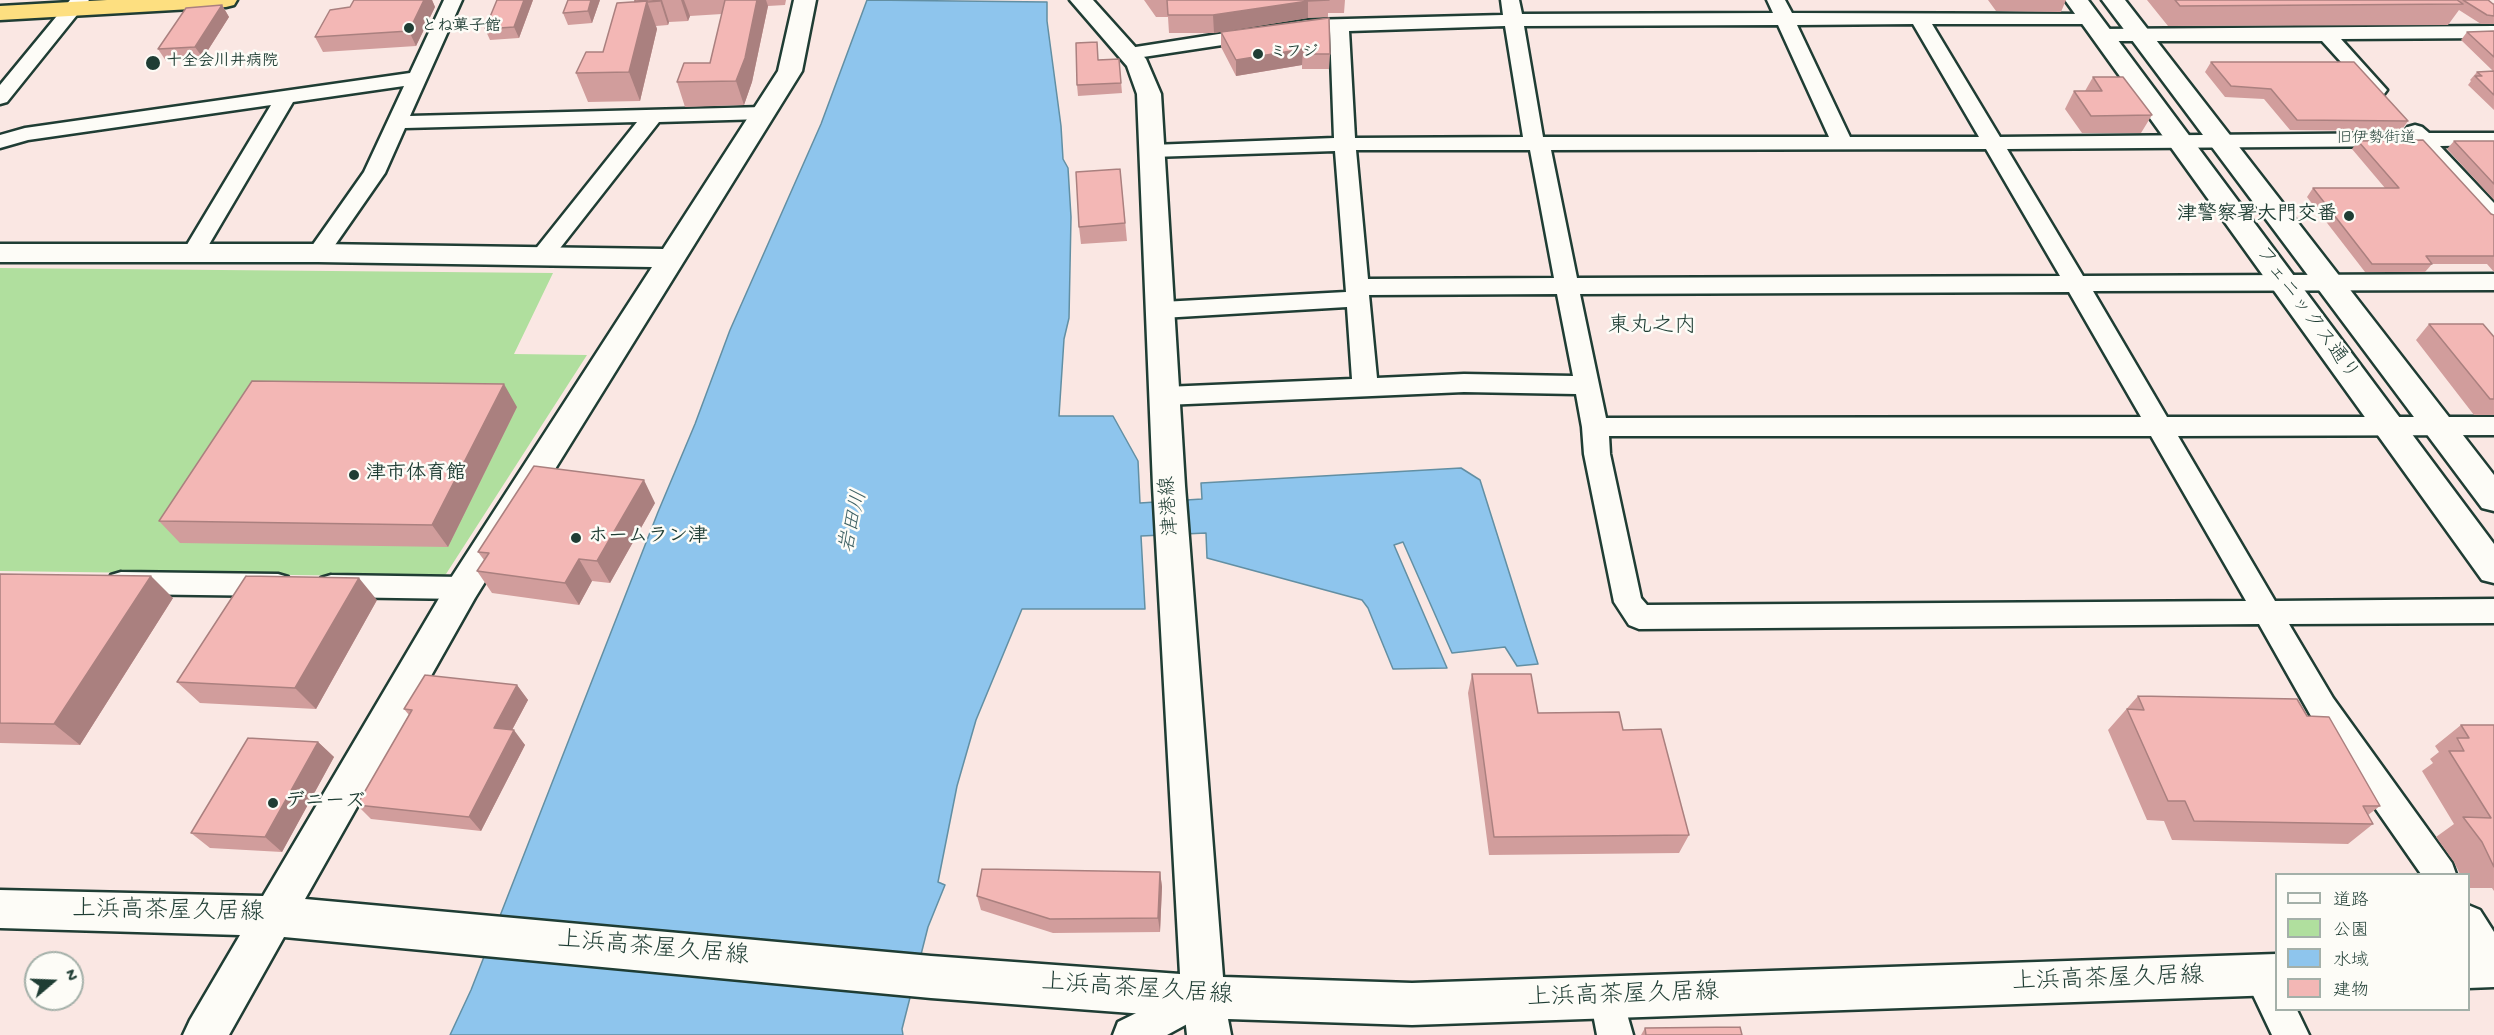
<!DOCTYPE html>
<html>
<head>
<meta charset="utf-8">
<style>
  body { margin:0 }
  #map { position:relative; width:2494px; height:1035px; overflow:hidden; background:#fae7e3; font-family:"Gochi Hand","Klee One",sans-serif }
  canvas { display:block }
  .legend { position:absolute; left:2275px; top:873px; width:195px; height:138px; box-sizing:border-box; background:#fdfcf7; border:2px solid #a4b0a9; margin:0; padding:8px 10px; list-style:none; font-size:18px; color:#1f3d34 }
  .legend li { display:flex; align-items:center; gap:12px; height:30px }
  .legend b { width:30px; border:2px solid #a4b0a9 }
  .north { position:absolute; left:24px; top:951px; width:60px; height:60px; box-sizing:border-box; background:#fdfcf7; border:2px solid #a4b0a9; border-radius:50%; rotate:71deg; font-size:16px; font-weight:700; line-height:24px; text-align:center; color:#1f3d34 }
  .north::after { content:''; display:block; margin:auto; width:21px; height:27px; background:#1f3d34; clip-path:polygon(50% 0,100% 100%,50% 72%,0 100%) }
</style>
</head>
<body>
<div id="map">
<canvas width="2494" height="1035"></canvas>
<ul class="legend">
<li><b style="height:8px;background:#fdfcf7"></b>道路</li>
<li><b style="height:16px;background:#b0df9e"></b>公園</li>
<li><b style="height:16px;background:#8ec5ed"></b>水域</li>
<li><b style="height:16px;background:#f3b7b5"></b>建物</li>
</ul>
<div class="north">N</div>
</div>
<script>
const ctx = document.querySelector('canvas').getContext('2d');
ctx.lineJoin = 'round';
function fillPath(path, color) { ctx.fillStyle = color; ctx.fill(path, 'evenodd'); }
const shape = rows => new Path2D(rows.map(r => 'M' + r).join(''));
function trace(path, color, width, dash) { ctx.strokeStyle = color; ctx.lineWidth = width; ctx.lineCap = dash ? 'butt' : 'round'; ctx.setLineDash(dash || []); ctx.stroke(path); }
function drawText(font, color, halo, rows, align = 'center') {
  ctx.font = font + ' "Gochi Hand","Klee One",sans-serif'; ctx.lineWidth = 5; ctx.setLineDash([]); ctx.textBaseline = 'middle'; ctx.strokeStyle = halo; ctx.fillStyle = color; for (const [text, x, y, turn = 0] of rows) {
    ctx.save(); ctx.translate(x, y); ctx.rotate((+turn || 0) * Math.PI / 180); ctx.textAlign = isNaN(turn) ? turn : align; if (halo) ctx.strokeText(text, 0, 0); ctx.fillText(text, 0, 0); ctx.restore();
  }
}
fillPath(shape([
  [0,268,553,273,514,354,587,355,446,574,440,577,0,571]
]), '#b0df9e');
const water = shape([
  [867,0,1047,2,1047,21,1061,126,1063,159,1068,168,1071,217,1069,318,1064,339,1059,416,1113,416,1138,461,1140,503,1202,499,1201,483,1461,468,1480,480,1538,664,1517,666,1505,647,1452,653,1403,542,1394,545,1447,668,1393,669,1368,608,1362,600,1207,558,1206,533,1141,536,1145,609,1022,609,976,720,957,786,938,882,945,885,928,927,902,1029,903,1035,450,1035,471,990,658,512,695,424,730,330,821,124,867,0]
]);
fillPath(water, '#8ec5ed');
trace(water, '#628fa3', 1.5);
const street = shape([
  [70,0,89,0,7,102,0,104,0,85,70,0],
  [444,0,462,0,410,116,764,107,771,109,774,113,771,117,764,119,659,122,550,261,542,263,534,261,531,256,534,251,637,122,405,128,385,173,326,258,318,260,310,258,307,253,364,172,404,86,293,102,204,253,201,258,193,260,185,258,182,253,271,105,28,140,0,148,0,135,25,128,410,73,444,0],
  [1501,0,1519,0,1522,14,1773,13,1767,0,1785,0,1792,13,2096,14,2098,18,2096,22,2089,24,1932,24,2000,137,2406,133,2405,131,2408,127,2415,125,2422,127,2429,133,2494,133,2494,145,2440,146,2494,203,2494,223,2486,221,2417,146,2007,149,2083,276,2494,274,2494,290,2093,291,2167,417,2494,417,2494,435,2178,436,2275,601,2494,599,2494,623,2289,624,2333,698,2452,863,2456,874,2421,874,2311,716,2259,624,1639,629,1629,625,1614,602,1584,454,1582,427,1576,394,1464,392,1165,405,1156,402,1152,396,1156,390,1165,387,1352,379,1347,307,1162,318,1154,316,1150,310,1154,304,1162,302,1346,292,1335,151,1152,157,1145,155,1141,151,1145,147,1152,145,1334,138,1330,31,1308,32,1130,59,1123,57,1120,53,1123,49,1308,20,1503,15,1501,0],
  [1913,24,1979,137,1850,137,1797,25,1913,24],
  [1778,25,1829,137,1543,137,1524,26,1778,25],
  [1505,26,1523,137,1355,138,1349,31,1505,26],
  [1986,149,2060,276,1577,278,1551,150,1986,149],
  [1356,150,1530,150,1554,278,1368,279,1356,150],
  [2069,292,2141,417,1606,418,1580,294,2069,292],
  [1557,294,1573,376,1464,374,1377,378,1369,295,1557,294],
  [1609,436,2151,436,2246,601,1647,605,1641,598,1610,454,1609,436],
  [2494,26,2494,38,2341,39,2387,90,2384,94,2377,96,2370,94,2322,41,2101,41,2094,39,2091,35,2094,31,2101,29,2494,26],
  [121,572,278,574,288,577,292,585,288,593,278,596,121,594,111,591,107,583,111,575,121,572],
  [331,575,463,577,473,580,477,588,473,596,463,599,331,597,321,594,317,586,321,578,331,575],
  [2468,905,2480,910,2494,932,2494,979,2482,974,2468,952,2468,905],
  [2261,959,2273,964,2276,971,2276,1010,2297,1010,2309,1035,2272,1035,2244,976,2249,964,2261,959],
  [1607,981,1619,986,1633,1035,1597,1035,1590,998,1595,986,1607,981],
  [1199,982,1211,987,1216,999,1211,1011,1167,1035,1113,1035,1118,1022,1199,982]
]);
const secondary = shape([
  [794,0,816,0,802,71,475,598,305,899,931,956,1180,974,1153,486,1137,94,1127,66,1070,0,1093,0,1146,59,1161,94,1185,486,1223,977,1412,983,2276,954,2276,995,1412,1025,1228,1019,1231,1035,1187,1035,1185,1017,931,998,284,937,229,1035,183,1035,190,1020,240,935,0,928,0,890,263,896,451,578,652,267,318,262,0,262,0,244,318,244,663,249,778,71,794,0],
  [2065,0,2088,0,2494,544,2494,583,2482,580,2065,0],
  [2102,0,2125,0,2494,475,2494,511,2482,508,2102,0],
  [2494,947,2494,987,2468,988,2468,948,2494,947]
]);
const highway = shape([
  [107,0,237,0,234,5,226,7,0,20,0,6,107,0]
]);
trace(street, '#1f3d34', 5);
trace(secondary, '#1f3d34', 5);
trace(highway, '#1f3d34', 5);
fillPath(street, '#fdfcf7');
fillPath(secondary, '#fdfcf7');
fillPath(highway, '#fddf80');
fillPath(shape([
  [354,0,432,0,435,7,416,46,323,52,315,37,350,7],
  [533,0,519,38,490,40,485,29],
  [600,0,592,23,568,25,563,13],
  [635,0,786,0,785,5,768,6,752,82,744,105,685,107,677,82,710,63,722,14,690,16,688,21,669,22,668,25,656,26,657,29,640,101,588,102,576,73,603,52],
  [1144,0,1345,0,1344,13,1328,13,1328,17,1308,18,1214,33,1169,33,1168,17,1156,17],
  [1988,0,2066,0,2061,12,1996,11],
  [2147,0,2488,0,2493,4,2494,4,2494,24,2481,24,2459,10,2448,25,2168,26],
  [222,5,229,17,203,58,166,61,158,49],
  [2494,31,2494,110,2468,85,2471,81,2470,80,2477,72,2493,71,2461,40,2467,32],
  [1221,32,1330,54,1329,69,1302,69,1302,65,1236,76,1221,47],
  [1119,59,1122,93,1078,96,1077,85,1098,60],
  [2211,62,2408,121,2401,131,2290,130,2264,99,2225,97,2205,72],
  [2093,77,2152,115,2141,133,2082,133,2065,109,2074,91,2085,91],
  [2358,141,2494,215,2494,272,2487,264,2432,264,2425,272,2365,272,2307,197,2313,188,2385,188,2352,149],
  [2454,141,2494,141,2494,200,2447,149],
  [1120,169,1127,241,1081,244,1079,227],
  [2429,324,2494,337,2494,415,2474,415,2416,340],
  [517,407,448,547,180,543,159,521],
  [655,503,610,583,592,581,579,605,492,593,477,571,484,560,478,552],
  [0,574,173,598,80,745,0,743],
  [377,600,316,709,200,703,177,682],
  [1472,674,1538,713,1623,730,1689,835,1679,853,1489,855,1468,693],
  [517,685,528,700,512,730,525,745,481,831,371,819,357,805,409,715,404,709],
  [2138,696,2307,716,2380,806,2368,815,2373,824,2348,844,2172,840,2164,821,2147,820,2108,730],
  [2461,725,2494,725,2494,891,2492,888,2469,888,2469,874,2460,874,2454,862,2436,837,2454,824,2422,771,2433,763,2430,759,2439,752,2435,746],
  [318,742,334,757,282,852,210,848,191,833],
  [1160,872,1162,887,1160,932,1053,933,981,910,977,896],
  [1645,1028,1742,1035,1641,1035]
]), '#d19d9c');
fillPath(shape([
  [424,0,432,0,435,7,416,46,409,31],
  [524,0,533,0,519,38,514,27],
  [591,0,600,0,592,23,588,11],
  [660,0,662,0,669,22,668,25],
  [681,0,684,0,690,16,688,21],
  [757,0,766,0,768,6,752,82,744,105,736,81],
  [647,1,657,29,640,101,629,72],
  [1308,1,1308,18,1214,33,1213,15],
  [222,5,229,17,203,58,195,47],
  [1303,49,1302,65,1236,76,1236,60],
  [504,384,517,407,448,547,432,525],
  [644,480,655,503,610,583,597,561],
  [579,559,592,581,579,605,565,583],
  [151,576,173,598,80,745,54,724],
  [359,578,377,600,316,709,295,688],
  [517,685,528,700,505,743,494,728],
  [514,730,525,745,481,831,469,817],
  [318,742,334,757,282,852,265,837],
  [1160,872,1162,887,1160,932,1158,918]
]), '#aa807f');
const building = shape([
  [354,0,424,0,409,31,315,37,330,10,350,7,354,0],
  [497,0,524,0,514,27,485,29,497,0],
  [568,0,591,0,588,11,563,13,568,0],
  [635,0,660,0,660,1,647,2,647,1,635,2,635,0],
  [725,0,757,0,745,58,736,81,677,82,684,63,710,63,725,0],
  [1167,0,1329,0,1308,1,1213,15,1168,15,1167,0],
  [2175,0,2457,0,2463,4,2180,6,2175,0],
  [2463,0,2488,0,2493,4,2494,4,2494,16,2487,15,2463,0],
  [647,1,629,72,576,73,586,52,603,52,617,3,647,1],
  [222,5,195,47,158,49,186,8,222,5],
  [1329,18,1330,54,1303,54,1303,49,1236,60,1221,32,1329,18],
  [2494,31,2494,57,2467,32,2494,31],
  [1097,42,1098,60,1119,59,1121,83,1077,85,1076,43,1097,42],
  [2211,62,2354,62,2408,121,2297,120,2271,89,2231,86,2211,62],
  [2494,71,2494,95,2475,76,2482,76,2477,72,2494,71],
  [2093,77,2123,77,2152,115,2091,116,2074,91,2102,91,2093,77],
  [2423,140,2491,214,2494,215,2494,256,2426,256,2432,264,2372,264,2313,188,2399,188,2358,141,2423,140],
  [2454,141,2494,141,2494,184,2454,141],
  [1120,169,1125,223,1079,227,1076,172,1120,169],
  [2429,324,2483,324,2494,337,2494,399,2490,399,2429,324],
  [252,381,504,384,432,525,159,521,252,381],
  [534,466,644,480,597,561,579,559,565,583,477,571,489,553,478,552,534,466],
  [0,574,151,576,54,724,0,723,0,574],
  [246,576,359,578,295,688,177,682,246,576],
  [1472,674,1531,674,1538,713,1619,712,1623,730,1661,729,1689,835,1494,837,1472,674],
  [425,675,517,685,494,728,514,730,469,817,357,805,412,710,404,709,425,675],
  [2138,696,2297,699,2307,716,2329,717,2380,806,2363,806,2373,824,2194,821,2185,801,2168,801,2127,709,2144,710,2138,696],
  [2461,725,2494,725,2494,867,2482,842,2463,817,2491,818,2449,751,2464,751,2457,738,2469,738,2461,725],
  [248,738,318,742,265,837,191,833,248,738],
  [982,869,1160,872,1158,918,1050,919,977,896,982,869],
  [1740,1027,1742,1035,1646,1035,1645,1028,1740,1027]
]);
fillPath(building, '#f3b7b5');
trace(building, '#aa807f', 1.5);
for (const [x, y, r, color] of [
  [409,28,6,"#1f3d34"],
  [1258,54,6,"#1f3d34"],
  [153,63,8,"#1f3d34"],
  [2349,216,6,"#1f3d34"],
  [354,475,6,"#1f3d34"],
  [576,538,6,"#1f3d34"],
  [273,803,6,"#1f3d34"]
]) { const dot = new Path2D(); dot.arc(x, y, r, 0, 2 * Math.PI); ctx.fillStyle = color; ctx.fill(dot); trace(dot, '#fdfcf7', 2); }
drawText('bold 16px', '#1f3d34', '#fdfcf7', [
  ["とね菓子館",421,28],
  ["ミフジ",1270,54],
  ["十全会川井病院",166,63]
], 'left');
drawText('16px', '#1f3d34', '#fdfcf7', [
  ["旧伊勢街道",2376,140]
]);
drawText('bold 20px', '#1f3d34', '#fdfcf7', [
  ["津警察署大門交番",2337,216,"right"],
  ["津市体育館",366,475],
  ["ホームラン津",588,538],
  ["デニーズ",285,803]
], 'left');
drawText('20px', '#1f3d34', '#fdfcf7', [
  ["フェニックス通り",2306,314,54],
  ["津港線",1171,506,-94]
]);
drawText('italic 21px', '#3b5f62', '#fdfcf7', [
  ["岩田川",855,522,-77]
]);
drawText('22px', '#1f3d34', '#fdfcf7', [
  ["東丸之内",1652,328]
]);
drawText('24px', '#1f3d34', '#fdfcf7', [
  ["上浜高茶屋久居線",168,913,1],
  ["上浜高茶屋久居線",653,950,5],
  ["上浜高茶屋久居線",2108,981,-2],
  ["上浜高茶屋久居線",1137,991,4],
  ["上浜高茶屋久居線",1623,997,-2]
]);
</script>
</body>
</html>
